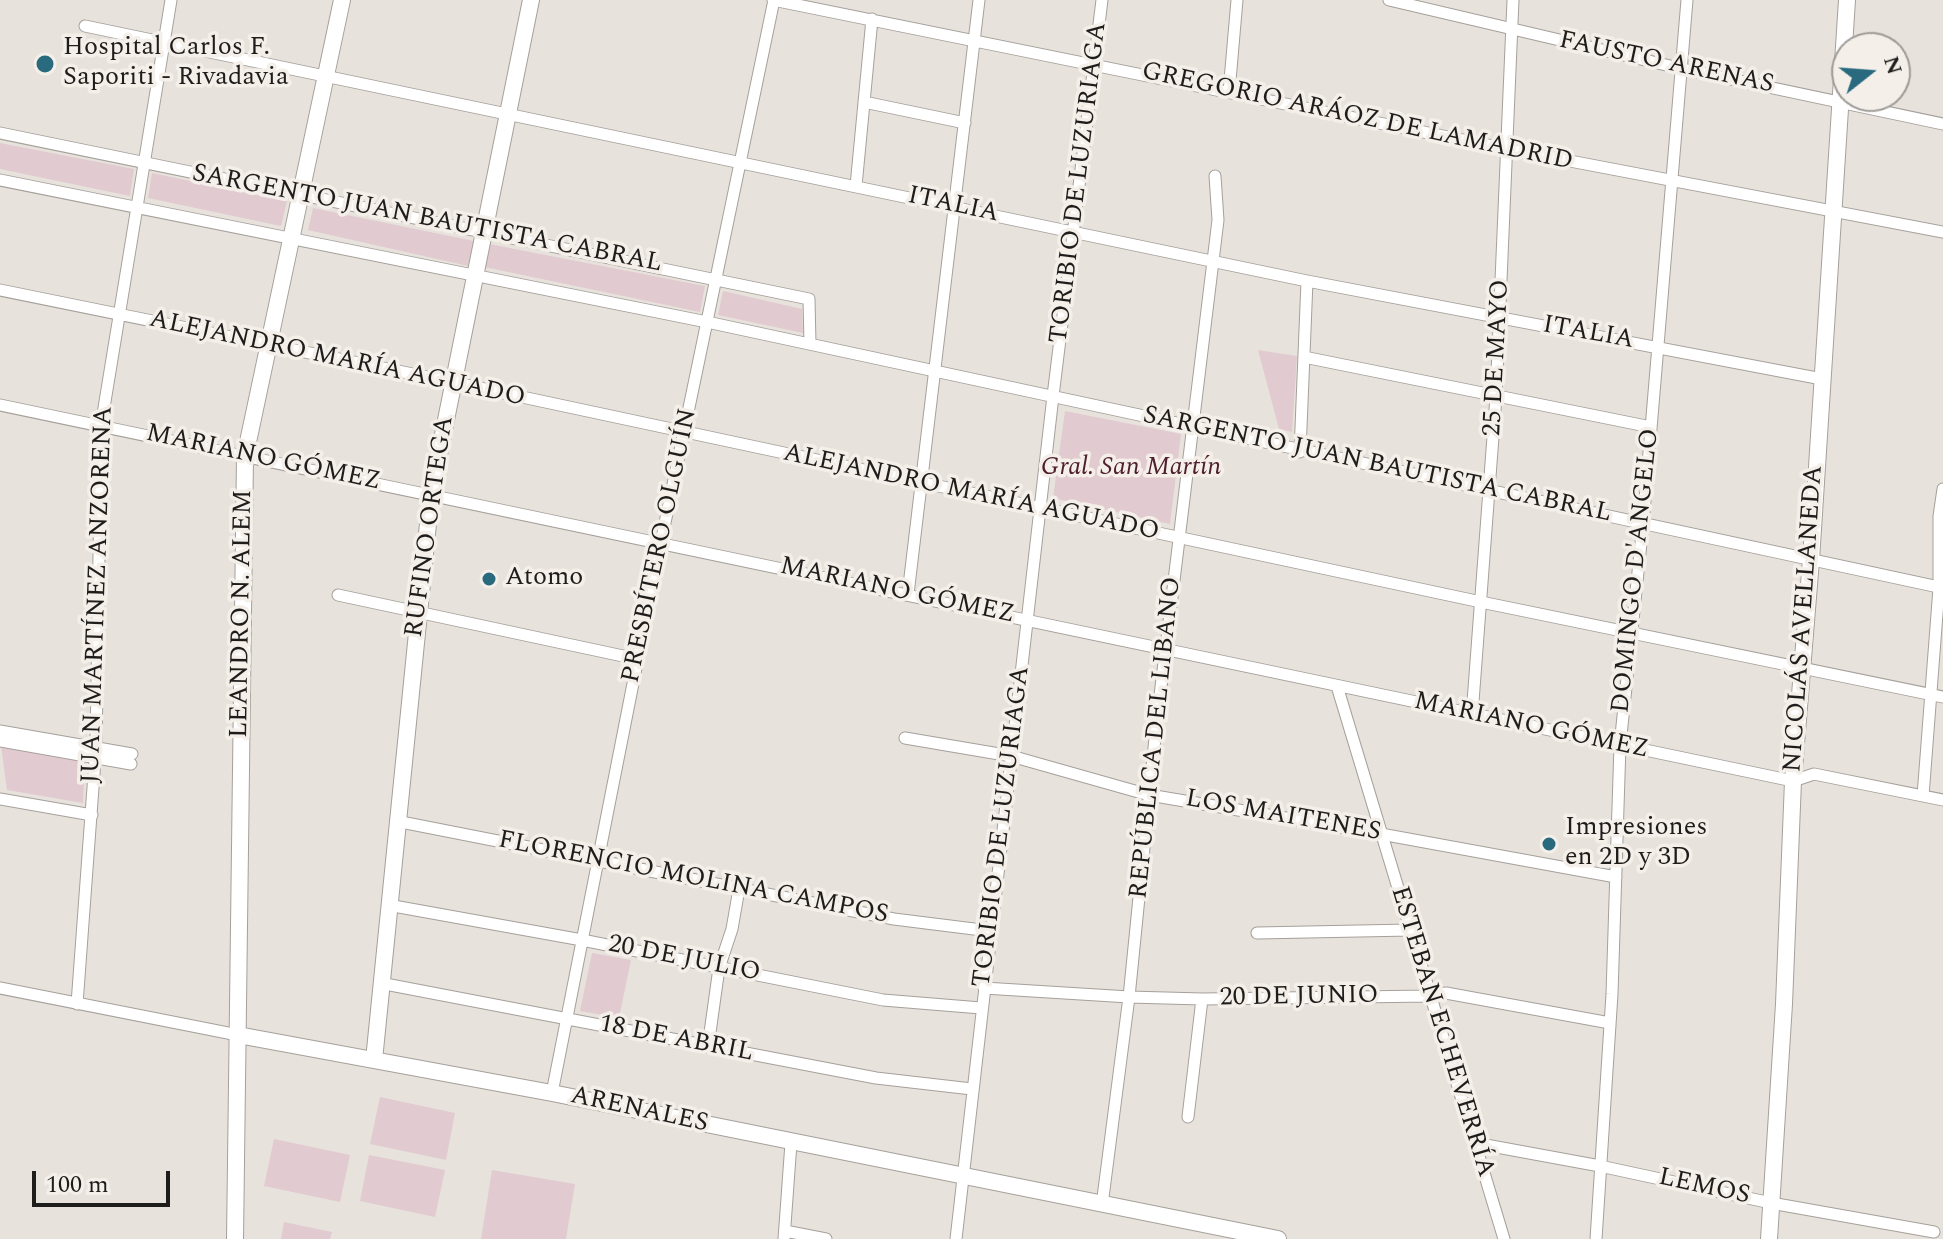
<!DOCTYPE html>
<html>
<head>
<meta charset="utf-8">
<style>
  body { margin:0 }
  #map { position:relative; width:1943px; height:1239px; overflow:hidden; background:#e8e2dd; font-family:Spectral,serif }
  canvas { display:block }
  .north { position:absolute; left:1831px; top:32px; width:80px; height:80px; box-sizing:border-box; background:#f5efea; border:2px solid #9f9b97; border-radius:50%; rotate:73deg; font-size:22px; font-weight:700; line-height:32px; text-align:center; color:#1f1d1b }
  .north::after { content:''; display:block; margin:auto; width:28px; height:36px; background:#296a7e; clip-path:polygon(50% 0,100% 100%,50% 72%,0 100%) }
  .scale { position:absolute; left:32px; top:1171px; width:138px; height:36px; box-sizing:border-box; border:4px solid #1f1d1b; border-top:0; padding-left:10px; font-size:24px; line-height:28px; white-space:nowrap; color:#1f1d1b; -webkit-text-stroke:6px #f5efea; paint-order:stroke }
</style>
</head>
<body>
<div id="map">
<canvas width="1943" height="1239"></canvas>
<div class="north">N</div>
<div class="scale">100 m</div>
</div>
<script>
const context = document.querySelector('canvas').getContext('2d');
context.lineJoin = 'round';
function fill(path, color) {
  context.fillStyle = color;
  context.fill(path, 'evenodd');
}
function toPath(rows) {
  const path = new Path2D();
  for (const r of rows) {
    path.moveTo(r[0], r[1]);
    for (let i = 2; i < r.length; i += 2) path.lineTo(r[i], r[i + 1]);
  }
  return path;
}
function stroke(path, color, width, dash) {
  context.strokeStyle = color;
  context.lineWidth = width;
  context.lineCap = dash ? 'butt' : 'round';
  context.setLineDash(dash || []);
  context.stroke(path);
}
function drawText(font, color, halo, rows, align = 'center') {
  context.font = font + ' Spectral,serif';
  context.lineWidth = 7;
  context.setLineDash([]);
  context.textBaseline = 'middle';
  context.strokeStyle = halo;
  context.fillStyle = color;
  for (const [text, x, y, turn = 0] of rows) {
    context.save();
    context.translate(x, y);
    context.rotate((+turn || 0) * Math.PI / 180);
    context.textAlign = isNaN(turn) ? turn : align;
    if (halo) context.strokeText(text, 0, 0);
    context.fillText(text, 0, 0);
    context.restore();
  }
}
fill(toPath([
  [0,143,134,169,130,196,0,169],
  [152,173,287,201,281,226,148,198],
  [313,208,474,241,468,266,308,230],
  [489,244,705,286,700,312,484,267],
  [723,291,802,309,803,333,718,315],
  [1258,350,1297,356,1292,432,1279,429],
  [1065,411,1181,434,1170,524,1053,498],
  [1,745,85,760,83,803,7,790],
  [592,953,631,960,619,1018,580,1011],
  [380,1097,455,1113,446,1160,370,1144],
  [274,1139,350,1155,340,1202,264,1186],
  [369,1155,445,1170,435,1217,360,1201],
  [492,1170,575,1184,566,1239,481,1239],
  [284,1222,332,1232,330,1239,281,1239]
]), '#e1cbd0');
const street = toPath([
  [773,0,1507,149,1943,232],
  [1389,0,1683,69,1943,124],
  [85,26,1307,281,1822,379],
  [1229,92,1237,0],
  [864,102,965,123],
  [0,133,809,299,810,344],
  [0,180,707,322,1943,588],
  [856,186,872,19],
  [0,290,452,382,1481,602,1943,697],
  [1304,357,1651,427],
  [0,405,1793,781,1814,774,1943,800],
  [1300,452,1307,281],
  [908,594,979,0],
  [338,595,637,659],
  [1337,686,1504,1239],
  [1472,715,1496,397,1513,0],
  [0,731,132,754],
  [905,738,1011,756,1149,795,1381,834,1616,877],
  [0,741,131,764],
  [1923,796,1939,588,1939,516,1943,489],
  [0,799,92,815],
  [396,821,894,919,990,931],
  [388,905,582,940,883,1000,981,1008],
  [1257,933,1410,930],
  [380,983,876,1078,972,1089],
  [0,988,238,1035],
  [984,988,1129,997,1202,999,1430,996,1446,993,1610,1023],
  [77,1004,96,747,101,426,171,0],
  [708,1047,719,968,732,929,739,889],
  [552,1093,661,542,774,0],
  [1188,1117,1202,999],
  [1475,1143,1600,1166,1771,1203,1934,1232],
  [1102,1205,1129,997,1156,728,1218,220,1215,176],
  [785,1231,826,1239],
  [784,1239,791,1143],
  [956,1239,1053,396,1102,0],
  [1596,1239,1612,994,1620,745,1643,524,1687,0]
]);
const secondary = toPath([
  [238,1035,552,1093,1278,1239],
  [374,1060,431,494,531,0],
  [235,1239,245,456,342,0],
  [1769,1239,1784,1004,1793,781,1811,560,1847,0]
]);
stroke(street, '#a6a09b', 13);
stroke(secondary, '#a6a09b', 18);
stroke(street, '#fff', 11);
stroke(secondary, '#fff', 16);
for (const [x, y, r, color] of [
  [45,64,10,"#296a7e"],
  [489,579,8,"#296a7e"],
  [1549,844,8,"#296a7e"]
]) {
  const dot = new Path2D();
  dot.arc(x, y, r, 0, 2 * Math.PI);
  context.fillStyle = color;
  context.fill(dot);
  stroke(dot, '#f5efea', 3);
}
drawText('26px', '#1f1d1b', '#f5efea', [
  ["Hospital Carlos F.",63,49],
  ["Saporiti - Rivadavia",63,79],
  ["Atomo",505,579],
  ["Impresiones",1565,829],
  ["en 2D y 3D",1565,859]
], 'left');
drawText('26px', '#1f1d1b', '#f5efea', [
  ["FAUSTO ARENAS",1666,64,12],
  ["GREGORIO ARÁOZ DE LAMADRID",1357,118,12],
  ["TORIBIO DE LUZURIAGA",1080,183,-83],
  ["ITALIA",953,206,12],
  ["SARGENTO JUAN BAUTISTA CABRAL",427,220,11],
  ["ITALIA",1588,334,10],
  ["25 DE MAYO",1498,358,-87],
  ["ALEJANDRO MARÍA AGUADO",337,360,12],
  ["MARIANO GÓMEZ",263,459,12],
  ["SARGENTO JUAN BAUTISTA CABRAL",1377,466,12],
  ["ALEJANDRO MARÍA AGUADO",971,494,12],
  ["RUFINO ORTEGA",431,527,-82],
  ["PRESBÍTERO OLGUÍN",661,546,-78],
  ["DOMINGO D'ANGELO",1637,571,-84],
  ["MARIANO GÓMEZ",897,592,12],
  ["JUAN MARTÍNEZ ANZORENA",99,595,-88],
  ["LEANDRO N. ALEM",243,614,-89],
  ["NICOLÁS AVELLANEDA",1805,619,-86],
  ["MARIANO GÓMEZ",1531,727,12],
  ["REPÚBLICA DEL LIBANO",1157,738,-84],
  ["LOS MAITENES",1283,817,10],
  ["TORIBIO DE LUZURIAGA",1003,827,-83],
  ["FLORENCIO MOLINA CAMPOS",693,879,11],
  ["20 DE JULIO",684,960,11],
  ["20 DE JUNIO",1299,998,-1],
  ["ESTEBAN ECHEVERRÍA",1441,1032,73],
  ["18 DE ABRIL",676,1040,11],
  ["ARENALES",639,1111,12],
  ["LEMOS",1704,1188,12]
]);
drawText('italic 26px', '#4f212f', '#f5efea', [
  ["Gral. San Martín",1131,469]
]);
</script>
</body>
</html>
